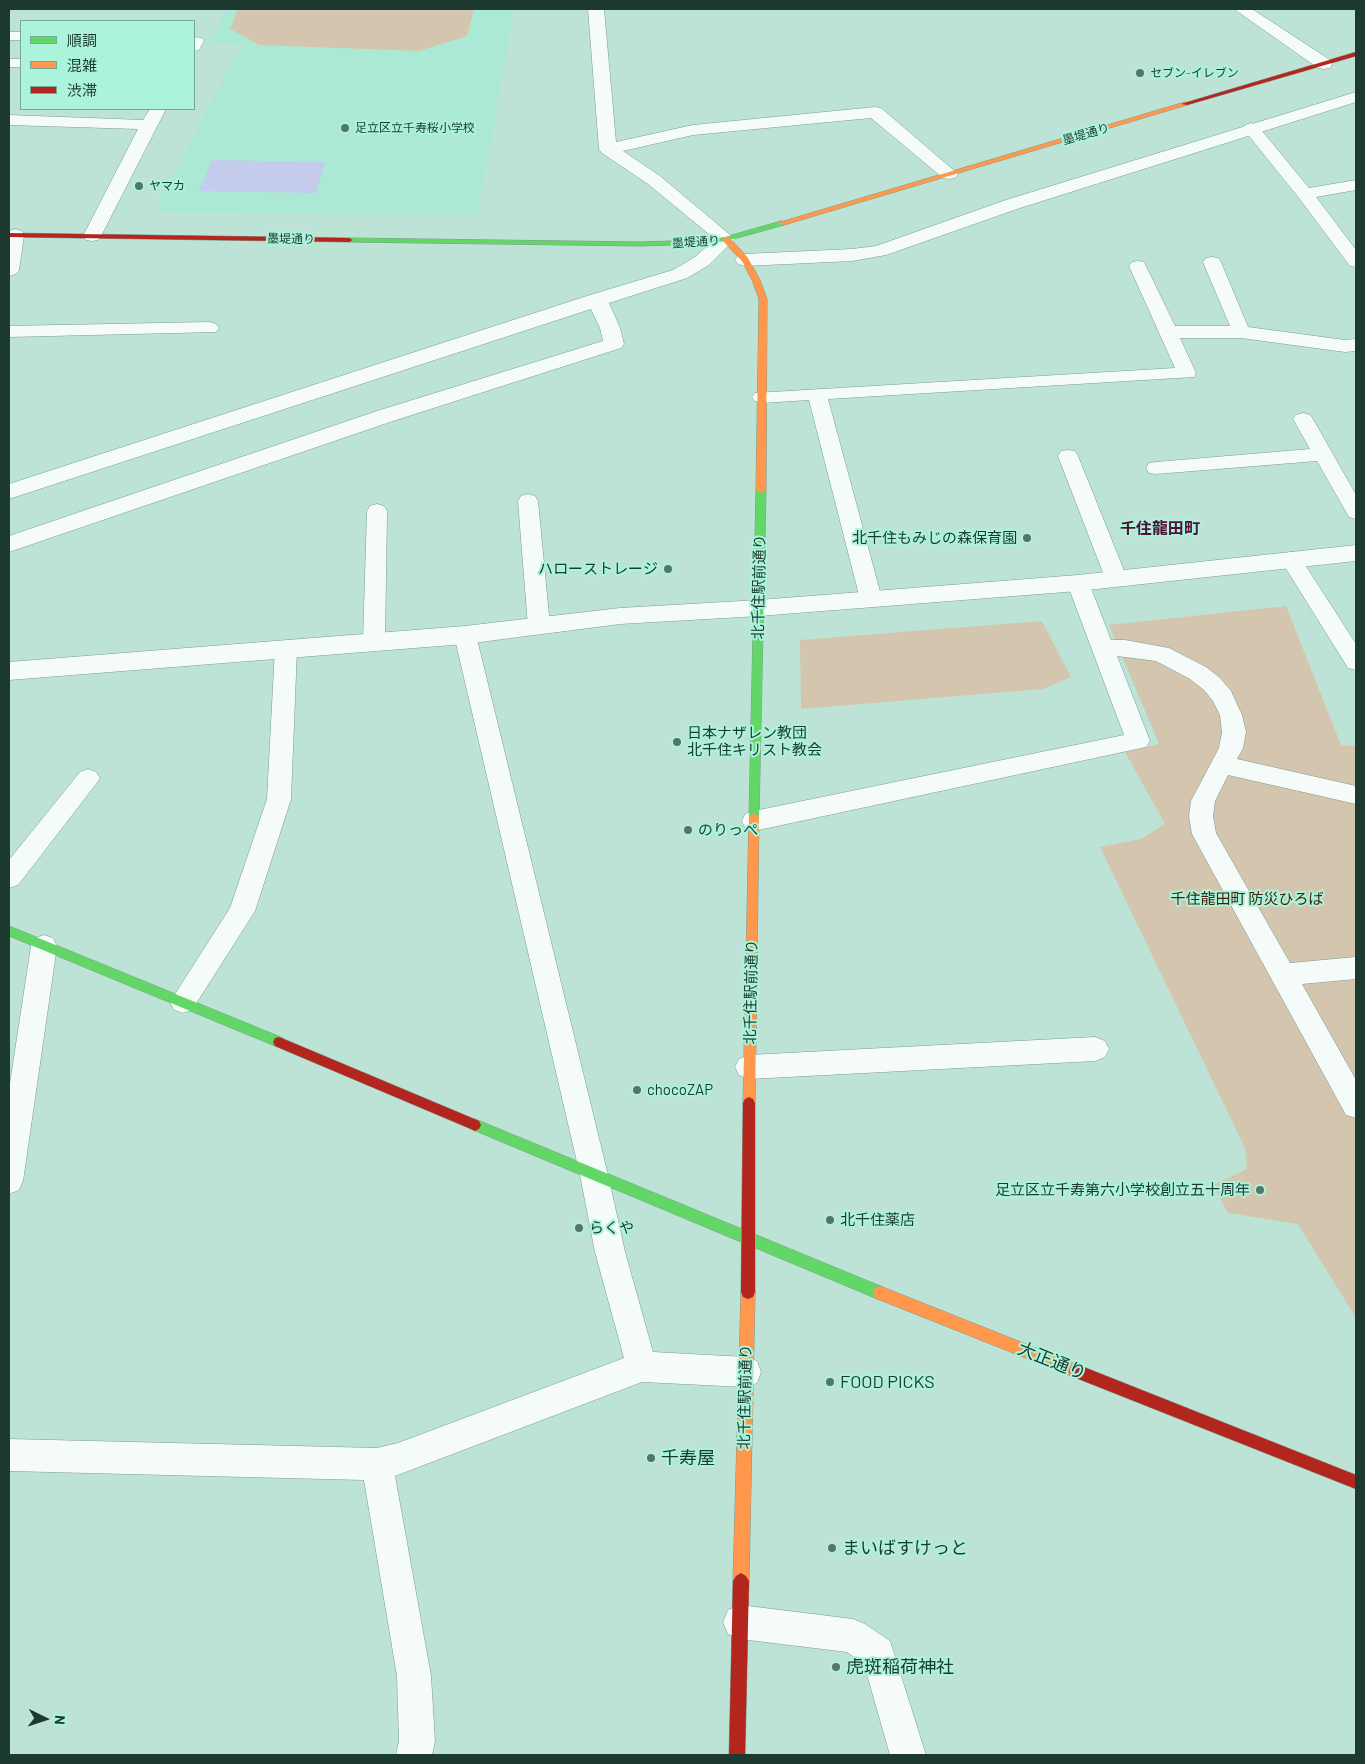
<!DOCTYPE html>
<html>
<head>
<meta charset="utf-8">
<style>
  body { margin:0 }
  #map { position:relative; width:1365px; height:1764px; overflow:hidden; background:#bce3d6; font-family:Barlow,"Noto Sans JP",sans-serif }
  canvas { display:block }
  .frame { position:absolute; inset:0; border:10px solid #1d3a31; pointer-events:none }
  .legend { position:absolute; left:20px; top:20px; width:175px; height:90px; box-sizing:border-box; background:#acf3db; border:1px solid #73a997; margin:0; padding:6px 9px; list-style:none; font-size:15px; color:#1d3a31 }
  .legend li { display:flex; align-items:center; gap:10px; height:25px }
  .legend b { width:25px; border:1px solid #73a997 }
  .north { position:absolute; left:20px; top:1694px; width:50px; height:50px; -webkit-text-stroke:4px #acf3db; paint-order:stroke; rotate:94deg; font-size:14px; font-weight:700; line-height:20px; text-align:center; color:#1d3a31 }
  .north::after { content:''; display:block; margin:auto; width:18px; height:22px; background:#1d3a31; clip-path:polygon(50% 0,100% 100%,50% 72%,0 100%) }
</style>
</head>
<body>
<div id="map">
<canvas width="1365" height="1764"></canvas>
<div class="frame"></div>
<ul class="legend">
<li><b style="height:6px;background:#63d668"></b>順調</li>
<li><b style="height:6px;background:#ff974d"></b>混雑</li>
<li><b style="height:6px;background:#b3261e"></b>渋滞</li>
</ul>
<div class="north">N</div>
</div>
<script>
const context = document.querySelector('canvas').getContext('2d');
context.lineJoin = 'round';
function fill(path, color) {
  context.fillStyle = color;
  context.fill(path, 'evenodd');
}
function toPath(rows) {
  const path = new Path2D();
  for (const r of rows) {
    path.moveTo(r[0], r[1]);
    for (let i = 2; i < r.length; i += 2) path.lineTo(r[i], r[i + 1]);
  }
  return path;
}
function stroke(path, color, width, dash) {
  context.strokeStyle = color;
  context.lineWidth = width;
  context.lineCap = dash ? 'butt' : 'round';
  context.setLineDash(dash || []);
  context.stroke(path);
}
function drawText(font, color, halo, rows, align = 'center') {
  context.font = font + ' Barlow,"Noto Sans JP",sans-serif';
  context.lineWidth = 4;
  context.setLineDash([]);
  context.textBaseline = 'middle';
  context.strokeStyle = halo;
  context.fillStyle = color;
  for (const [text, x, y, turn = 0] of rows) {
    context.save();
    context.translate(x, y);
    context.rotate((+turn || 0) * Math.PI / 180);
    context.textAlign = isNaN(turn) ? turn : align;
    if (halo) context.strokeText(text, 0, 0);
    context.fillText(text, 0, 0);
    context.restore();
  }
}
fill(toPath([
  [226,9,514,9,477,216,153,212,242,45,210,43]
]), '#abe9d4');
fill(toPath([
  [238,9,474,9,467,36,419,51,259,45,230,29],
  [1286,606,1341,745,1356,746,1356,1318,1298,1224,1228,1213,1213,1185,1247,1169,1245,1148,1100,847,1141,839,1165,824,1125,752,1159,744,1109,625],
  [1042,621,1071,677,1043,689,801,709,800,640]
]), '#d4c6ae');
fill(toPath([
  [212,160,325,162,316,193,199,191]
]), '#c4cbeb');
const lane = toPath([
  [9,32,21,32,21,40,9,40,9,32],
  [194,37,202,38,204,41,199,50,194,51,194,37],
  [9,59,21,59,21,67,9,67,9,59],
  [150,109,166,109,101,236,98,240,92,241,86,240,83,236,138,129,9,125,9,115,143,120,150,109],
  [1251,123,1257,125,1309,188,1356,180,1356,190,1316,197,1356,250,1356,267,1350,266,1299,198,1245,131,1243,128,1245,125,1251,123],
  [1212,257,1218,258,1221,262,1248,327,1345,340,1356,339,1356,351,1345,352,1241,338,1180,338,1196,373,1194,377,828,399,882,599,879,604,871,607,863,604,860,599,809,400,762,403,755,401,752,397,755,393,1175,368,1129,266,1132,262,1138,261,1144,262,1175,326,1230,326,1203,262,1206,258,1212,257],
  [210,322,216,324,219,328,216,332,9,337,9,326,210,322],
  [1303,413,1310,415,1313,419,1356,495,1356,519,1349,517,1317,461,1156,474,1149,473,1146,468,1149,463,1156,462,1310,449,1293,419,1296,415,1303,413],
  [1068,450,1075,451,1078,456,1127,578,1124,583,1116,585,1108,583,1105,578,1058,456,1061,451,1068,450],
  [528,494,535,496,538,501,550,626,547,631,539,634,531,631,528,626,518,501,521,496,528,494],
  [377,504,384,506,387,511,385,642,382,648,374,650,366,648,363,642,367,511,370,506,377,504],
  [1291,552,1298,554,1356,644,1356,670,1348,668,1280,559,1284,554,1291,552],
  [1078,576,1086,578,1089,583,1111,640,1125,640,1169,648,1206,667,1220,678,1231,691,1242,715,1246,732,1243,748,1237,759,1356,786,1356,804,1228,775,1215,801,1213,816,1216,833,1290,963,1356,957,1356,979,1302,984,1356,1080,1356,1118,1346,1115,1192,834,1189,816,1191,801,1219,748,1222,732,1220,715,1213,701,1204,690,1190,679,1156,661,1117,656,1150,741,1146,747,754,831,745,828,742,821,745,814,754,811,1124,735,1067,583,1070,578,1078,576],
  [465,627,473,629,476,635,608,1175,625,1252,653,1352,746,1357,757,1361,761,1372,757,1383,746,1387,642,1382,395,1476,431,1676,435,1741,432,1755,396,1755,399,1741,397,1676,364,1480,9,1471,9,1439,377,1448,398,1443,624,1358,595,1252,580,1175,454,635,457,629,465,627],
  [286,641,294,643,297,649,291,799,255,911,192,1010,183,1013,174,1010,170,1002,230,908,267,799,275,649,278,643,286,641],
  [88,769,96,772,100,778,96,784,18,885,9,888,9,860,80,772,88,769],
  [44,935,53,938,57,946,23,1181,19,1190,9,1194,9,1090,31,946,35,938,44,935],
  [1095,1037,1105,1041,1109,1049,1105,1057,1095,1061,749,1079,739,1075,735,1067,739,1059,749,1055,1095,1037],
  [740,1605,853,1619,865,1624,890,1641,926,1755,890,1755,864,1664,847,1652,740,1639,728,1634,723,1622,728,1610,740,1605]
]);
const street = toPath([
  [588,9,604,9,616,142,693,125,875,107,881,108,958,174,955,178,949,179,943,178,871,118,693,135,623,151,660,176,735,239,709,265,687,278,609,303,620,328,624,344,621,348,393,421,9,552,9,536,377,411,603,341,600,328,591,309,9,499,9,484,590,295,673,270,695,257,715,239,648,184,602,153,599,149,588,9],
  [1234,9,1252,9,1330,60,1332,64,1330,68,1324,69,1318,68,1234,9],
  [1356,92,1356,102,1020,208,886,255,852,261,745,266,738,264,735,260,738,256,745,254,852,249,876,246,1006,200,1356,92],
  [15,229,22,231,24,235,19,270,16,274,9,276,9,231,15,229],
  [1356,545,1356,561,1078,591,759,616,620,624,465,644,9,680,9,662,465,626,620,608,759,600,1078,575,1356,545]
]);
const fast = toPath([
  [781,221,785,223,784,225,726,241,702,244,641,246,349,242,345,240,349,238,641,242,702,240,725,237,781,221],
  [761,487,766,490,759,817,754,821,749,817,756,490,761,487],
  [9,926,283,1038,285,1042,283,1046,279,1047,275,1046,9,936,9,926],
  [475,1119,885,1288,887,1293,885,1298,880,1300,875,1298,471,1129,469,1125,471,1121,475,1119]
]);
const slow = toPath([
  [1185,102,1189,104,1187,105,784,225,777,223,1185,102],
  [723,237,729,237,748,258,760,280,767,299,766,490,761,493,756,490,759,299,752,280,742,261,723,241,723,237],
  [754,813,759,817,755,1103,753,1107,749,1109,745,1107,743,1103,749,817,754,813],
  [748,1285,753,1287,755,1292,749,1581,746,1586,741,1589,736,1586,733,1581,741,1292,743,1287,748,1285],
  [880,1286,1081,1366,1083,1371,1081,1376,1076,1378,875,1298,873,1293,875,1288,880,1286]
]);
const jam = toPath([
  [1356,52,1356,56,1187,105,1181,104,1356,52],
  [9,233,349,238,353,240,349,242,9,237,9,233],
  [279,1037,479,1121,481,1125,479,1129,475,1131,471,1129,275,1046,273,1042,275,1038,279,1037],
  [749,1097,753,1099,755,1103,755,1292,753,1297,748,1299,743,1297,741,1292,743,1103,745,1099,749,1097],
  [1076,1364,1356,1475,1356,1489,1071,1376,1069,1371,1071,1366,1076,1364],
  [741,1573,746,1576,749,1581,745,1755,729,1755,733,1581,736,1576,741,1573]
]);
stroke(lane, '#7c9b91', 1);
stroke(street, '#7c9b91', 1);
stroke(fast, '#7c9b91', 1);
stroke(slow, '#7c9b91', 1);
stroke(jam, '#7c9b91', 1);
fill(lane, '#f5fbf9');
fill(street, '#f5fbf9');
fill(fast, '#63d668');
fill(slow, '#ff974d');
fill(jam, '#b3261e');
for (const [x, y, r, color] of [
  [1140,73,5,"#55756b"],
  [345,128,5,"#55756b"],
  [139,186,5,"#55756b"],
  [1027,538,5,"#55756b"],
  [668,569,5,"#55756b"],
  [677,742,5,"#55756b"],
  [688,830,5,"#55756b"],
  [637,1090,5,"#55756b"],
  [1260,1190,5,"#55756b"],
  [830,1220,5,"#55756b"],
  [579,1228,5,"#55756b"],
  [830,1382,5,"#55756b"],
  [651,1458,5,"#55756b"],
  [832,1548,5,"#55756b"],
  [836,1667,5,"#55756b"]
]) {
  const dot = new Path2D();
  dot.arc(x, y, r, 0, 2 * Math.PI);
  context.fillStyle = color;
  context.fill(dot);
  stroke(dot, '#acf3db', 2);
}
drawText('12px', '#1d3a31', '#acf3db', [
  ["セブン-イレブン",1150,73],
  ["足立区立千寿桜小学校",355,128],
  ["ヤマカ",149,186]
], 'left');
drawText('12px', '#1d3a31', '#acf3db', [
  ["墨堤通り",1086,134,-16],
  ["墨堤通り",291,239,1],
  ["墨堤通り",696,242,-4]
]);
drawText('15px', '#1d3a31', '#acf3db', [
  ["北千住もみじの森保育園",1017,538,"right"],
  ["ハローストレージ",658,569,"right"],
  ["日本ナザレン教団",687,733],
  ["北千住キリスト教会",687,750],
  ["のりっぺ",698,830],
  ["chocoZAP",647,1090],
  ["足立区立千寿第六小学校創立五十周年",1250,1190,"right"],
  ["北千住薬店",840,1220],
  ["らくや",589,1228]
], 'left');
drawText('15px', '#1d3a31', '#acf3db', [
  ["北千住駅前通り",759,587,-89],
  ["北千住駅前通り",751,992,-89],
  ["北千住駅前通り",745,1397,-89]
]);
drawText('15px', '#44230d', '#acf3db', [
  ["千住龍田町 防災ひろば",1247,899]
]);
drawText('bold 16px', '#4f1033', '#acf3db', [
  ["千住龍田町",1160,529]
]);
drawText('18px', '#1d3a31', '#acf3db', [
  ["大正通り",1052,1361,22]
]);
drawText('18px', '#1d3a31', '#acf3db', [
  ["FOOD PICKS",840,1382],
  ["千寿屋",661,1458],
  ["まいばすけっと",842,1548],
  ["虎斑稲荷神社",846,1667]
], 'left');
</script>
</body>
</html>
